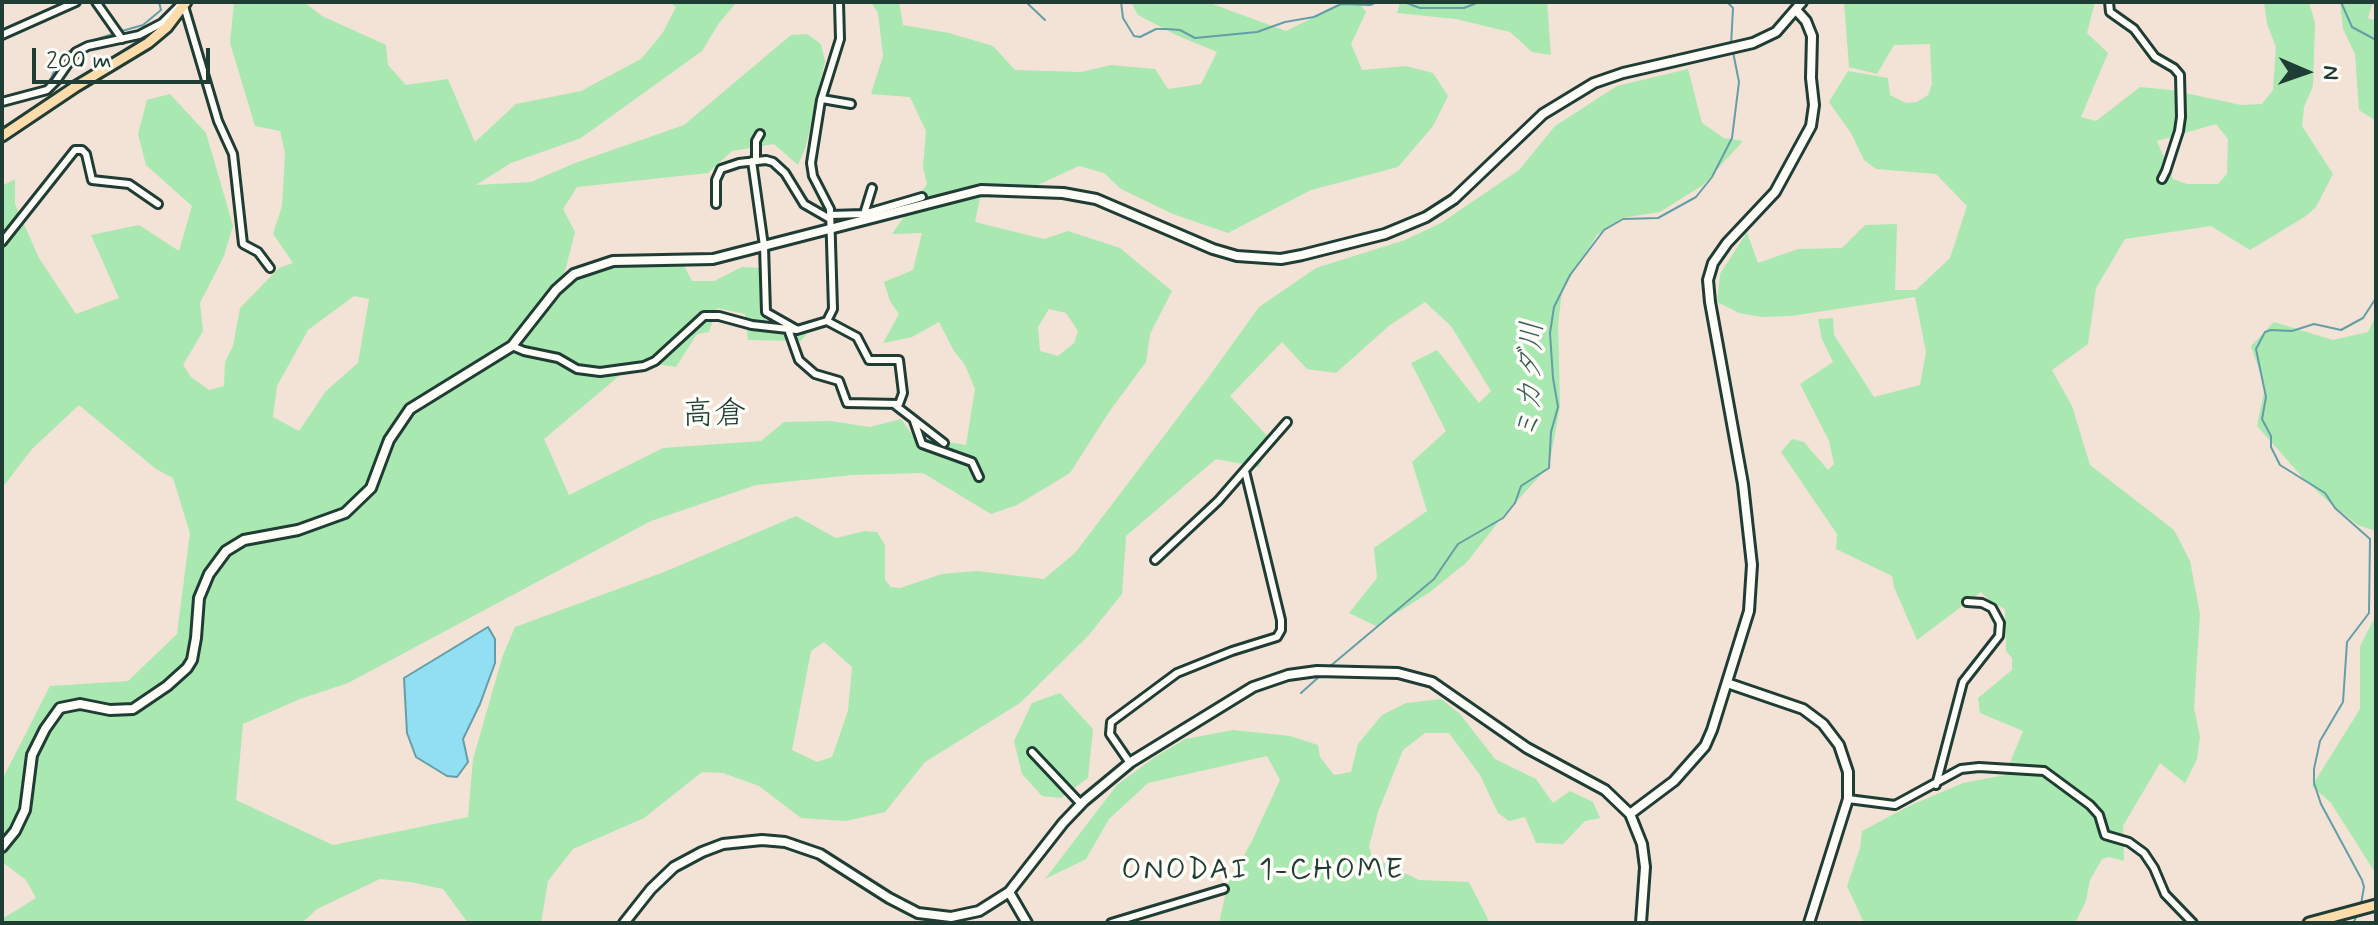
<!DOCTYPE html>
<html>
<head>
<meta charset="utf-8">
<style>
  body { margin:0 }
  #map { position:relative; width:2378px; height:925px; overflow:hidden; background:#f2e3d6; font-family:Mynerve,sans-serif }
  canvas { display:block }
  .frame { position:absolute; inset:0; border:4px solid #1f3d34; pointer-events:none }
  .north { position:absolute; left:2266px; top:32px; width:80px; height:80px; -webkit-text-stroke:6px #fdfcf7; paint-order:stroke; rotate:92deg; font-size:22px; font-weight:700; line-height:32px; text-align:center; color:#1f3d34 }
  .north::after { content:''; display:block; margin:auto; width:28px; height:36px; background:#1f3d34; clip-path:polygon(50% 0,100% 100%,50% 72%,0 100%) }
  .scale { position:absolute; left:32px; top:48px; width:178px; height:36px; box-sizing:border-box; border:4px solid #1f3d34; border-top:0; padding-left:10px; font-size:24px; line-height:28px; white-space:nowrap; color:#1f3d34; -webkit-text-stroke:6px #fdfcf7; paint-order:stroke }
</style>
</head>
<body>
<div id="map">
<canvas width="2378" height="925"></canvas>
<div class="frame"></div>
<div class="north">N</div>
<div class="scale">200 m</div>
</div>
<script>
const context = document.querySelector('canvas').getContext('2d');
context.lineJoin = 'round';
function fill(path, color) {
  context.fillStyle = color;
  context.fill(path, 'evenodd');
}
function toPath(rows) {
  const path = new Path2D();
  for (const r of rows) {
    path.moveTo(r[0], r[1]);
    for (let i = 2; i < r.length; i += 2) path.lineTo(r[i], r[i + 1]);
  }
  return path;
}
function stroke(path, color, width, dash) {
  context.strokeStyle = color;
  context.lineWidth = width;
  context.lineCap = dash ? 'butt' : 'round';
  context.setLineDash(dash || []);
  context.stroke(path);
}
function drawText(font, color, halo, rows, align = 'center') {
  context.font = font + ' Mynerve,"Klee One",sans-serif';
  context.lineWidth = 7;
  context.setLineDash([]);
  context.textBaseline = 'middle';
  context.strokeStyle = halo;
  context.fillStyle = color;
  for (const [text, x, y, turn = 0] of rows) {
    context.save();
    context.translate(x, y);
    context.rotate((+turn || 0) * Math.PI / 180);
    context.textAlign = isNaN(turn) ? turn : align;
    if (halo) context.strokeText(text, 0, 0);
    context.fillText(text, 0, 0);
    context.restore();
  }
}
fill(toPath([
  [234,2,304,2,322,16,386,45,388,65,406,85,448,79,475,142,516,104,581,91,641,59,662,34,676,7,669,2,745,2,736,3,719,23,702,51,581,138,511,163,476,185,531,182,575,163,684,125,791,35,807,34,821,44,825,61,806,146,798,165,774,144,732,151,708,173,577,187,563,209,575,232,564,275,622,254,684,266,692,281,714,281,742,267,761,268,765,320,809,331,801,341,748,340,745,314,717,308,709,332,697,334,676,367,637,361,544,439,569,495,663,448,761,441,784,422,830,421,870,427,901,419,913,436,966,445,975,389,965,365,954,351,939,322,912,337,883,343,899,314,890,301,884,282,913,270,922,233,892,234,927,184,923,167,926,131,910,97,871,94,883,56,878,13,871,2,899,2,903,25,949,33,993,46,1015,70,1081,72,1111,65,1155,69,1168,89,1201,84,1217,52,1176,35,1138,15,1131,2,1207,2,1286,31,1345,2,1358,2,1366,12,1351,44,1362,70,1406,66,1433,73,1448,96,1433,126,1398,167,1311,190,1228,233,1173,214,1121,189,1104,173,1079,166,1014,196,980,198,975,222,1044,239,1068,231,1120,248,1172,291,1150,334,1146,362,1109,412,1070,473,1017,505,991,514,923,473,852,475,756,485,651,521,348,683,300,699,243,724,236,800,333,845,468,817,473,759,503,655,515,627,664,572,796,516,836,538,865,531,877,532,885,545,885,580,891,587,900,588,942,574,977,571,1044,579,1075,553,1208,378,1259,307,1316,268,1405,240,1441,223,1519,170,1555,126,1617,86,1688,69,1702,123,1724,138,1743,141,1703,185,1660,212,1622,218,1597,235,1562,290,1558,326,1560,406,1549,466,1503,516,1467,562,1430,592,1376,626,1349,613,1377,578,1374,548,1427,511,1412,462,1446,431,1411,363,1437,350,1479,403,1491,391,1451,326,1425,302,1390,325,1336,373,1307,369,1282,342,1230,396,1271,440,1259,467,1216,459,1126,536,1122,594,1088,636,1020,703,925,762,885,812,846,821,801,818,759,786,723,773,702,772,644,818,573,849,548,881,541,923,468,923,443,889,410,882,380,879,317,909,302,923,2,923,2,919,36,898,26,880,2,862,2,780,50,686,128,681,177,634,190,533,173,478,156,469,79,405,32,449,2,488,2,186,15,179,15,204,39,258,76,314,119,298,91,235,139,225,179,251,192,206,146,165,138,134,147,100,170,94,206,133,233,226,224,256,200,303,203,331,183,365,191,377,209,390,224,386,225,362,233,346,240,308,279,268,293,263,273,234,282,206,285,153,280,131,255,126,230,43],
  [354,296,369,299,358,363,326,391,299,431,273,417,277,386,308,330],
  [1049,309,1066,313,1078,331,1074,343,1058,356,1040,351,1038,327],
  [824,642,852,667,848,711,832,757,817,762,792,750,811,651],
  [1400,2,1547,2,1551,55,1532,52,1510,32,1456,19,1397,13],
  [1844,2,2095,2,2087,33,2108,53,2081,117,2096,121,2140,87,2171,90,2241,105,2262,104,2273,90,2276,47,2267,24,2264,2,2309,2,2315,23,2313,86,2304,107,2302,126,2333,174,2316,207,2306,216,2250,250,2211,226,2125,239,2096,288,2088,344,2052,370,2072,406,2090,465,2174,530,2190,561,2200,614,2194,708,2200,737,2197,759,2185,783,2160,763,2123,826,2124,861,2109,857,2102,859,2090,880,2086,901,2075,923,1864,923,1847,886,1860,848,1862,831,1909,806,1963,783,2005,775,2023,731,1980,713,1978,698,2012,670,2012,658,2006,651,2005,609,1991,602,1981,592,1917,640,1894,587,1892,576,1836,549,1837,534,1781,452,1792,439,1804,442,1828,470,1834,464,1829,441,1800,384,1833,362,1822,339,1818,319,1833,318,1834,335,1874,397,1920,385,1926,352,1915,297,1791,316,1762,317,1739,313,1717,302,1720,274,1747,232,1758,263,1798,249,1842,248,1865,225,1897,224,1895,290,1916,290,1950,258,1967,206,1936,174,1876,169,1864,160,1851,133,1829,102,1848,71,1888,78,1890,95,1906,103,1917,102,1928,95,1932,84,1930,44,1894,45,1877,74,1849,67],
  [2216,124,2228,139,2227,174,2218,184,2187,184,2173,179,2157,141],
  [2340,2,2373,2,2368,18,2376,21,2376,121,2359,110,2355,54,2343,29],
  [2376,315,2376,531,2358,525,2330,503,2304,479,2257,426,2265,387,2251,346,2274,322,2333,340,2368,332],
  [2376,615,2376,874,2331,803,2312,786,2360,709,2360,646],
  [1060,693,1093,729,1088,778,1061,798,1042,796,1022,774,1014,741,1032,703],
  [1441,699,1460,714,1495,759,1536,779,1553,803,1570,791,1593,802,1600,818,1585,821,1563,844,1536,843,1525,817,1509,821,1498,813,1480,775,1449,733,1425,733,1403,750,1378,812,1369,846,1372,857,1419,880,1469,882,1490,923,1219,923,1228,883,1252,841,1280,780,1267,756,1148,783,1109,819,1086,859,1045,879,1117,785,1152,759,1185,739,1233,730,1290,736,1318,745,1320,757,1334,775,1351,772,1358,744,1382,715,1406,703]
]), '#a9e8b1');
const water = toPath([
  [488,627,495,639,495,663,480,704,463,739,468,762,457,777,447,776,416,757,407,733,404,678,488,627]
]);
fill(water, '#92def2');
stroke(water, '#649ea6', 2);
stroke(toPath([
  [1026,2,1045,20],
  [1121,2,1123,18,1134,36,1140,37,1156,29,1167,29,1180,30,1195,38,1257,32,1285,22,1314,17,1341,4,1370,5,1378,2],
  [1404,2,1420,8,1464,8,1479,2],
  [1727,2,1733,8,1731,46],
  [2341,2,2352,27,2376,40],
  [122,31,143,25,161,10,159,2],
  [2,97,48,85,61,56,81,44,116,33],
  [1328,668,1434,579,1458,544,1503,518,1515,503,1521,486,1549,468,1551,432,1558,407,1553,378,1550,333,1554,307,1570,275,1604,230,1623,219,1658,218,1696,197,1712,177,1732,138,1739,82,1733,52],
  [1301,693,1321,675],
  [2361,904,2364,887,2362,880,2321,804,2314,783,2314,769,2320,741,2343,702,2347,642,2369,613,2370,539,2335,508,2325,493,2280,465,2271,447,2271,436,2262,419,2266,397,2256,349,2265,332,2271,330,2292,331,2314,324,2341,330,2363,318,2376,298],
  [2353,923,2358,914]
]), '#649ea6', 2);
const street = toPath([
  [96,2,122,39],
  [2109,2,2110,12,2134,29,2155,57,2174,68,2180,75,2181,117,2179,131,2166,171,2162,179],
  [2,35,76,2],
  [822,99,851,104],
  [2,102,47,90,56,81,76,52,88,46,139,35,162,23,178,7,184,6,218,121,233,154,243,244,258,252,270,268],
  [756,160,756,141,760,134],
  [752,161,764,246,766,312,796,329],
  [716,204,716,180,721,169,739,163,766,160,773,162,785,173,804,204,830,219],
  [864,214,872,188],
  [830,215,864,214,922,197],
  [2,242,75,150,82,150,86,154,92,180,129,184,158,204],
  [788,329,799,360,815,374,839,381,847,403,899,404,903,393,899,360,869,360,857,337,827,321],
  [512,346,524,351,558,358,577,369,600,372,644,366,655,361,704,316,719,316,752,325,797,330,827,321,833,309,830,209,813,176,811,163,821,100,840,39,839,2],
  [895,405,944,443],
  [914,421,922,444,972,462,979,477],
  [1155,560,1218,501,1287,422],
  [1032,752,1081,804],
  [1130,763,1110,734,1111,722,1177,673,1232,651,1277,637,1281,630,1281,620,1245,471],
  [1936,785,1963,682,1999,636,2000,623,1992,608,1982,603,1967,602],
  [1848,799,1895,805,1961,769,1979,767,2044,771,2090,805,2099,815,2105,835,2129,842,2144,853,2154,868,2165,894,2193,923],
  [1111,923,1224,889]
]);
const secondary = toPath([
  [1727,683,1803,709,1823,724,1839,745,1848,772,1848,799,1809,923],
  [1630,814,1674,781,1705,746,1712,730,1749,611,1752,565,1743,484,1710,302,1708,280,1713,263,1727,243,1775,192,1811,126,1814,105,1811,78,1812,36,1806,21,1797,11],
  [2,847,15,831,25,810,32,755,45,729,60,708,80,704,110,710,133,709,167,686,187,668,192,660,196,638,199,598,209,574,226,551,244,540,298,530,345,513,371,488,389,440,410,409,512,346,556,290,574,274,613,261,713,259,981,190,1063,193,1096,199,1213,249,1237,256,1281,259,1302,255,1385,234,1426,217,1454,199,1543,114,1594,83,1623,73,1753,43,1776,32,1802,2],
  [1009,892,1027,923],
  [624,923,651,889,674,867,702,852,723,844,762,840,785,842,820,854,889,898,918,913,951,917,979,911,1009,892,1063,823,1084,801,1131,762,1253,687,1288,675,1317,671,1398,673,1432,682,1527,748,1605,790,1630,814,1642,844,1645,867,1641,923]
]);
const primary = toPath([
  [2,136,75,87,148,43,167,27,186,2],
  [2309,923,2376,905]
]);
stroke(street, '#1f3d34', 12);
stroke(secondary, '#1f3d34', 14);
stroke(primary, '#1f3d34', 15);
stroke(street, '#fdfcf7', 6);
stroke(secondary, '#fdfcf7', 8);
stroke(primary, '#fddcac', 9);
drawText('italic 30px', '#365d5a', '#fdfcf7', [
  ["ミカダ川",1533,381,-88]
]);
context.letterSpacing = '2px';
drawText('30px', '#1f3d34', '#fdfcf7', [
  ["ONODAI 1-CHOME",1263,872]
]);
context.letterSpacing = '0px';
drawText('32px', '#1f3d34', '#fdfcf7', [
  ["高倉",714,416]
]);
</script>
</body>
</html>
